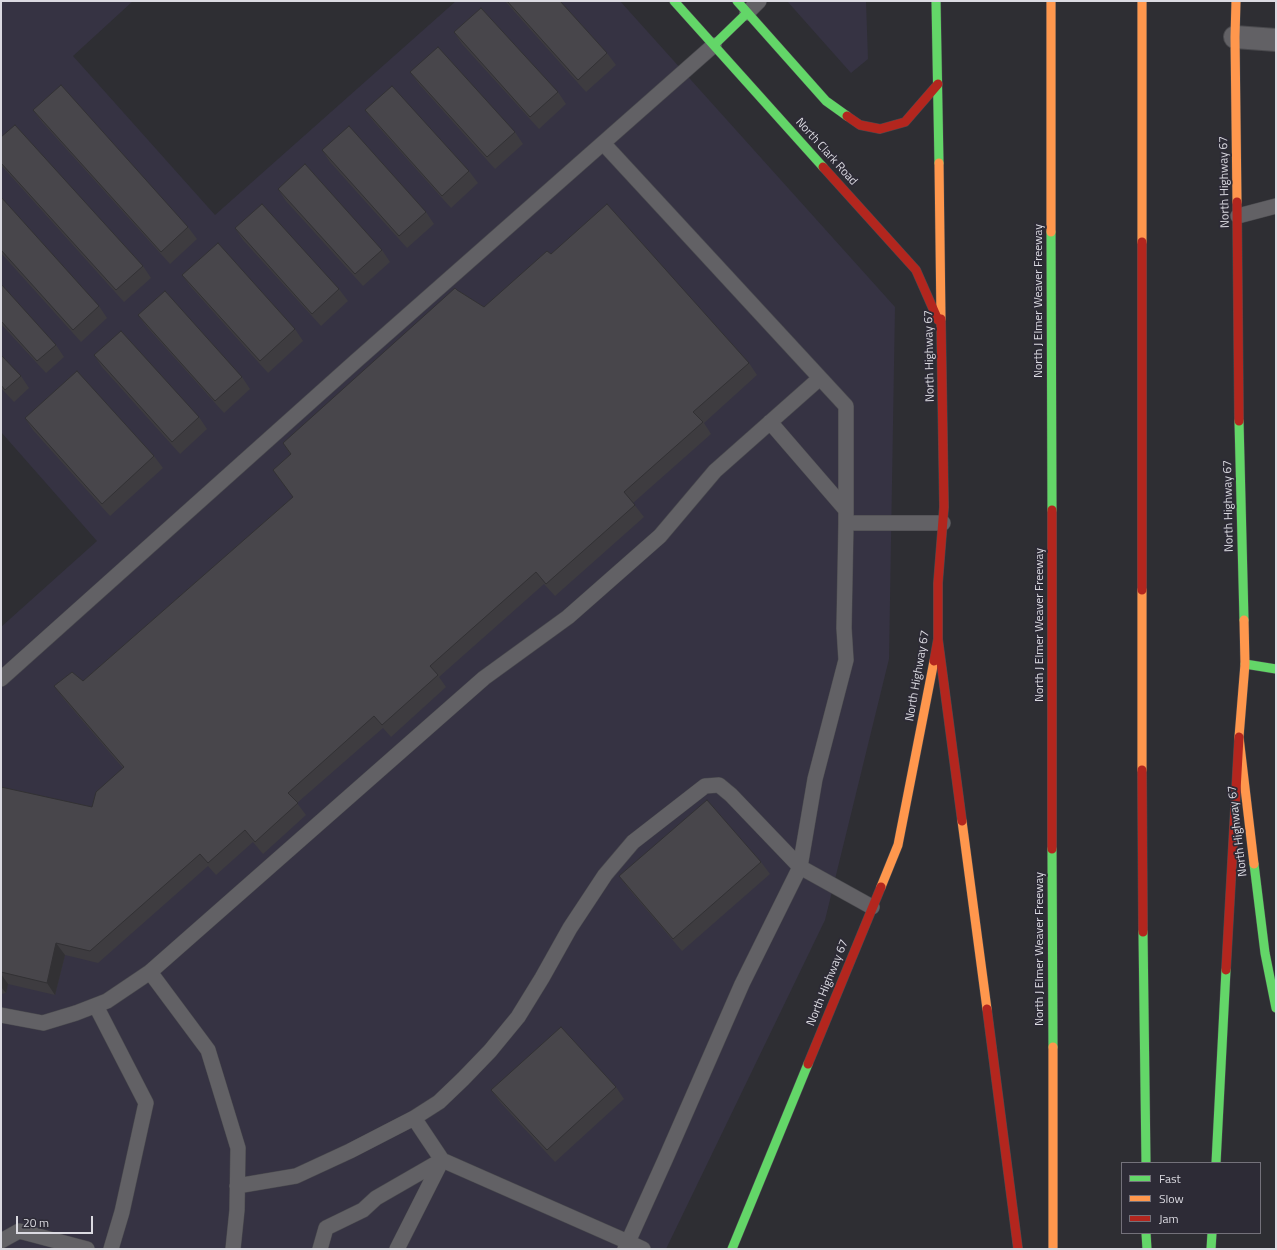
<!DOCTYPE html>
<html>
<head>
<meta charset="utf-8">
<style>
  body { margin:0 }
  #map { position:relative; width:1277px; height:1250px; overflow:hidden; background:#2e2e33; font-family:"Titillium Web",sans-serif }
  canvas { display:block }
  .frame { position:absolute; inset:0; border:2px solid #dbdae1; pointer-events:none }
  .legend { position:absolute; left:1121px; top:1162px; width:140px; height:72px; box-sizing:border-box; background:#2d2b36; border:1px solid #73717a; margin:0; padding:5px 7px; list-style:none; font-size:12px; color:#dbdae1 }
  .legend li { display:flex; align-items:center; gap:8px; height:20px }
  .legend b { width:20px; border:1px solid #73717a }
  .scale { position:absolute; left:16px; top:1216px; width:77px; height:18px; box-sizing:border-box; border:2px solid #dbdae1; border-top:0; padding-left:5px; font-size:12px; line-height:14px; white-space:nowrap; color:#dbdae1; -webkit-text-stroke:3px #2d2b36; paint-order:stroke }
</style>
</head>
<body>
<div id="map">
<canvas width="1277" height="1250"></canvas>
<div class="frame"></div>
<ul class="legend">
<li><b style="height:5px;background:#63d668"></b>Fast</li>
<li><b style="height:5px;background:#ff974d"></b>Slow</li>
<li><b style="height:5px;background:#b3261e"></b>Jam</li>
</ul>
<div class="scale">20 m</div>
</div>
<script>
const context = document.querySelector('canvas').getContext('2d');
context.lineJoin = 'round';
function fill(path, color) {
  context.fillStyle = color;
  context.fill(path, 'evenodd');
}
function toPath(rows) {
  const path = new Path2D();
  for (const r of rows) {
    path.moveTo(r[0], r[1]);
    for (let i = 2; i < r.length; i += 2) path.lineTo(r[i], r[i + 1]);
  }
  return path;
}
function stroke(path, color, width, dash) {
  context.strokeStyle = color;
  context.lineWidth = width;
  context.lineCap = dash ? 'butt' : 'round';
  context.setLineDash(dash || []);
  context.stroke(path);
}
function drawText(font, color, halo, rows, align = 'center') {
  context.font = font + ' "Titillium Web",sans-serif';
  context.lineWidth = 3.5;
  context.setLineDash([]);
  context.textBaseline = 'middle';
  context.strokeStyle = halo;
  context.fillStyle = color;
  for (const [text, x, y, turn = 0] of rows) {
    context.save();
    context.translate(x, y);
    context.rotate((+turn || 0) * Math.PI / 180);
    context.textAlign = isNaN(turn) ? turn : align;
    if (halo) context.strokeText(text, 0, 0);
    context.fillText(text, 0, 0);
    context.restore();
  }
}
fill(toPath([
  [1,1,133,1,73,56,215,215,456,1,620,1,895,307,889,659,825,920,666,1249,1,1249,1,627,97,541,1,432],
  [787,1,866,1,868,59,851,73]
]), '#363343');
const lane = toPath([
  [747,13,759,1],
  [714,45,603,143,846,406,846,523,943,523],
  [1238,216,1276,206],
  [770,422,846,510],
  [846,523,844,628,846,660,815,779,800,867,872,907],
  [1,679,356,361,603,143],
  [150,972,208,1050,238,1148,237,1210,233,1249],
  [96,1006,146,1103,122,1212,111,1249],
  [1,1015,43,1023,76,1013,107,1001,150,972,484,678,568,617,660,536,715,471,820,378],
  [414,1118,439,1102,463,1079,490,1051,518,1017,542,978,570,928,605,875,633,842,705,786,719,785,731,795,800,867,742,984,665,1160,628,1242,643,1249],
  [237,1186,296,1176,350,1151,414,1118,442,1160,376,1198,363,1210,326,1228,320,1249],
  [1,1241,19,1231,87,1249],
  [397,1249,442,1160,628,1242,625,1249]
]);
const street = toPath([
  [1235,37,1276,40]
]);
const fast = toPath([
  [674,1,823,167],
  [737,1,826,101,847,116],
  [936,1,939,163],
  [714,45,747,13],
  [1051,232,1052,510],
  [1239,421,1244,620],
  [1245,664,1276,669],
  [1052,849,1053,1047],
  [1254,864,1265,953,1276,1008],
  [1143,932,1146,1163],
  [1216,1163,1226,970],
  [1146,1233,1147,1249],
  [732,1249,808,1064],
  [1211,1249,1212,1233]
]);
const slow = toPath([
  [1051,1,1051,232],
  [1142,1,1142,242],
  [1236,1,1235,37,1237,202],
  [939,163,941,319],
  [1142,590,1142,770],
  [1244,620,1245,664,1239,737,1254,864],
  [962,821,987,1009],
  [881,887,898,845,934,661],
  [1053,1047,1053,1249]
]);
const jam = toPath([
  [847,116,860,125,880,129,905,122,938,84],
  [823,167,916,270,938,320],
  [1237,202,1239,421],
  [1142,242,1142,590],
  [1052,510,1052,849],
  [938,639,962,821],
  [934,661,938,639,938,583,944,507,941,319],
  [1142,770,1143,932],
  [1226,970,1239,737],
  [987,1009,1018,1249],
  [808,1064,881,887]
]);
stroke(lane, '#4a4a4e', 16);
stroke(street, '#4a4a4e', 24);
stroke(fast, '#4a4a4e', 10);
stroke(slow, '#4a4a4e', 10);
stroke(jam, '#4a4a4e', 10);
stroke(lane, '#626165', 15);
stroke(street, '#626165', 22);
stroke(fast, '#63d668', 9);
stroke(slow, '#ff974d', 9);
stroke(jam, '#b3261e', 9);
fill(toPath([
  [505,1,560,1,607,53,616,65,586,92],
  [454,32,558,92,566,104,539,129,462,44],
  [410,72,515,132,523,144,495,169,419,84],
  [33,110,188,227,197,239,170,264,42,122],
  [365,110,469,171,478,183,451,208,374,122],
  [1,137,143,266,151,278,124,302,1,165],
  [322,150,426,212,434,224,407,248,330,162],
  [278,189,382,250,390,262,363,286,286,201],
  [1,197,99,306,107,318,81,342,1,253],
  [235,228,339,289,348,301,321,326,243,240],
  [551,254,749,363,757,375,704,423,711,434,633,503,644,517,555,596,544,584,439,677,446,687,391,737,383,728,297,803,306,815,263,854,253,842,216,875,208,866,98,963,65,955,55,995,8,984,6,993,1,994,1,787,92,807,123,768,63,698,54,686,83,681,293,497,290,454,283,443,457,290,484,307],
  [182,275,295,329,303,341,268,373,191,287],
  [1,284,56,345,64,357,46,373,1,324],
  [138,315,242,377,250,389,224,413,147,327],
  [1,355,21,376,29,388,14,402,1,388],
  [94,355,199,417,207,429,180,454,102,367],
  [25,418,154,456,163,468,110,516,33,430],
  [761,862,770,874,682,951,628,888,619,876],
  [616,1087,624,1099,555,1162,500,1102,491,1090]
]), '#3e3c40');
fill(toPath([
  [56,943,65,955,55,995,47,983],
  [1,974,8,984,6,993,1,987]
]), '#323134');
const building = toPath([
  [507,1,560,1,607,53,578,80,507,1],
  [481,8,558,92,530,117,454,32,481,8],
  [438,47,515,132,487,157,410,72,438,47],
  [61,85,188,227,161,252,33,110,61,85],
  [392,86,469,171,442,196,365,110,392,86],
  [15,125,143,266,116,290,1,163,1,137,15,125],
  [349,126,426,212,399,236,322,150,349,126],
  [305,164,382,250,355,274,278,189,305,164],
  [1,197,99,306,73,330,1,250,1,197],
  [262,204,339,289,312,314,235,228,262,204],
  [607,204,749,363,693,412,703,422,624,492,635,505,546,584,536,572,430,666,438,675,382,725,374,716,288,793,298,803,255,842,245,830,208,863,200,854,90,951,56,943,47,983,1,972,1,787,92,807,96,792,124,767,54,686,72,672,83,681,293,497,273,470,291,454,283,443,455,288,457,290,484,307,547,251,551,254,607,204],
  [218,243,295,329,260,361,182,275,218,243],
  [1,284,56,345,37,361,1,321,1,284],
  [165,291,242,377,215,401,138,315,165,291],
  [121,331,199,417,172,442,94,355,121,331],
  [1,355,21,376,5,390,1,385,1,355],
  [77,371,154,456,102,504,25,418,77,371],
  [707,800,761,862,673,939,619,876,707,800],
  [561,1027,616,1087,547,1150,491,1090,561,1027]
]);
fill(building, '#48464b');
stroke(building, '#323134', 1);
drawText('12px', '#dbdae1', '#2d2b36', [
  ["North Clark Road",826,152,48],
  ["North Highway 67",1225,182,-91],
  ["North J Elmer Weaver Freeway",1039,301,-90],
  ["North Highway 67",930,356,-91],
  ["North Highway 67",1229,506,-91],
  ["North J Elmer Weaver Freeway",1040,625,-90],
  ["North Highway 67",918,676,-80],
  ["North Highway 67",1238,831,-97],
  ["North J Elmer Weaver Freeway",1040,949,-90],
  ["North Highway 67",828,983,-68]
]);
</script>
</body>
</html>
